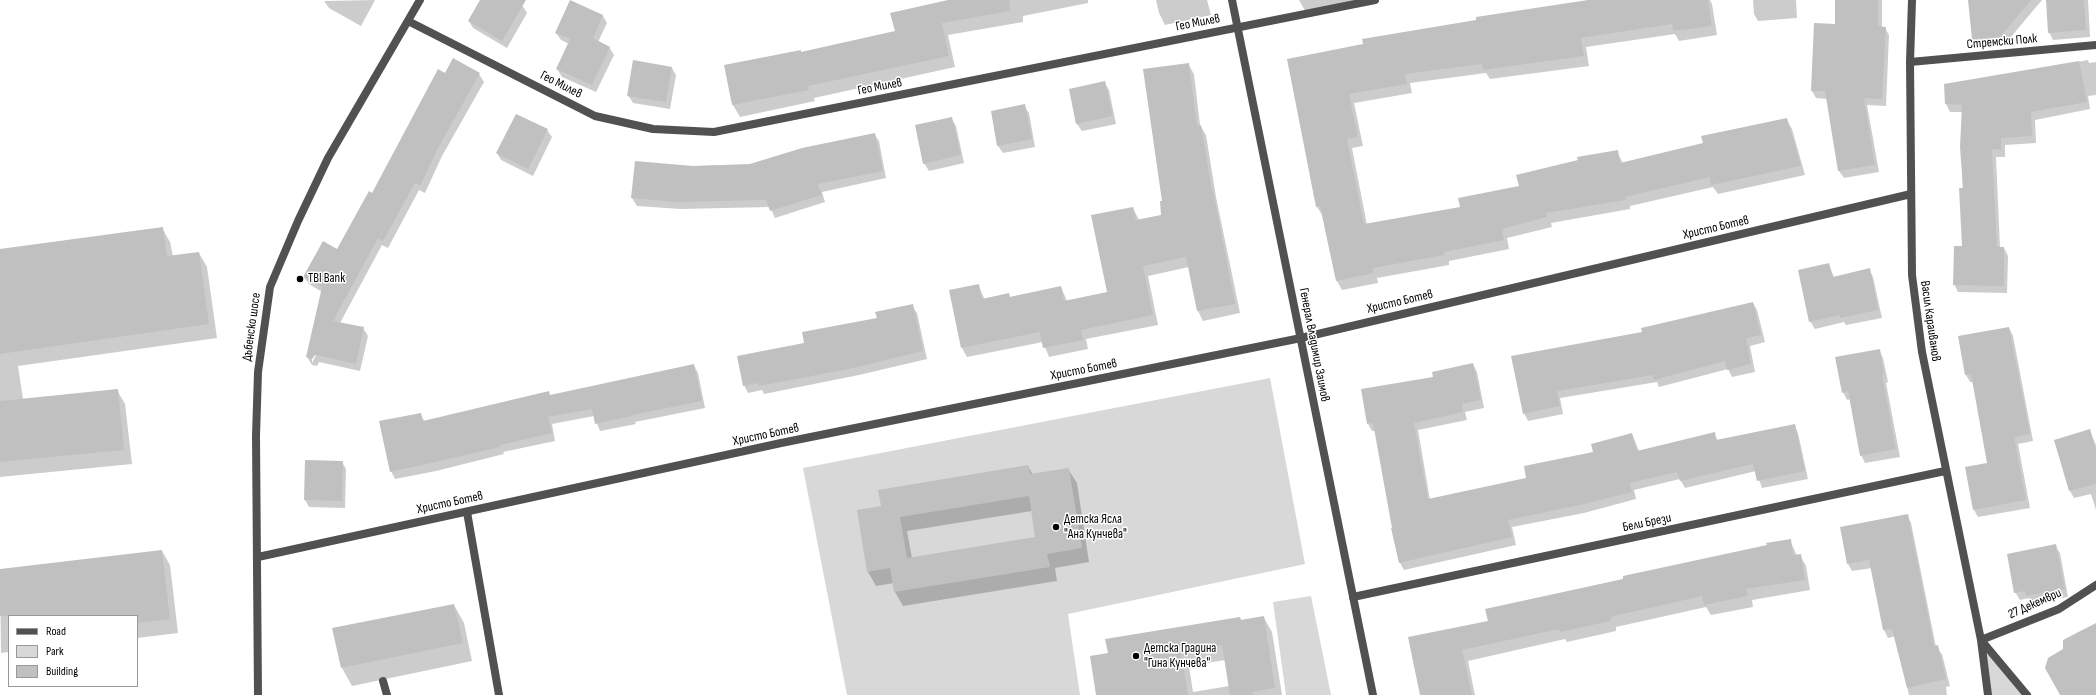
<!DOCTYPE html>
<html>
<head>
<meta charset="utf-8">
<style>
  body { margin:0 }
  #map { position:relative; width:2096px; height:695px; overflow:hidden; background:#fff; font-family:"Sofia Sans Condensed",sans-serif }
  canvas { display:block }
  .legend { position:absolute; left:8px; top:615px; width:130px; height:72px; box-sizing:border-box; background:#fff; border:1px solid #999; margin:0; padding:5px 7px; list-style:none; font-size:12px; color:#000 }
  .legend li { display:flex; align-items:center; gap:8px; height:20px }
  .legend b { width:20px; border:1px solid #999 }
</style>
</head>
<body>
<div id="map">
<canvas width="2096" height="695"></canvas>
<ul class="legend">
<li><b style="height:5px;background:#515151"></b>Road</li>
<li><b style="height:11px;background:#d8d8d8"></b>Park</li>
<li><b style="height:11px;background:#c0c0c0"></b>Building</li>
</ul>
</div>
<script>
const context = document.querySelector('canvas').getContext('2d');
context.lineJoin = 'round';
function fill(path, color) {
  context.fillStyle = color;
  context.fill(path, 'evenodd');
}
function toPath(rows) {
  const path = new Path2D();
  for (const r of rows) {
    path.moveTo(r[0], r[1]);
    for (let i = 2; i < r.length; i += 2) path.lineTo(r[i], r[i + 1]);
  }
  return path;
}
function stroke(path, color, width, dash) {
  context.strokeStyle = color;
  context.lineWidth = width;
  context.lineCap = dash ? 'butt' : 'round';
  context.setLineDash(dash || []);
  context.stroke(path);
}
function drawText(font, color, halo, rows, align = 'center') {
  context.font = font + ' "Sofia Sans Condensed",sans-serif';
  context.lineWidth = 3;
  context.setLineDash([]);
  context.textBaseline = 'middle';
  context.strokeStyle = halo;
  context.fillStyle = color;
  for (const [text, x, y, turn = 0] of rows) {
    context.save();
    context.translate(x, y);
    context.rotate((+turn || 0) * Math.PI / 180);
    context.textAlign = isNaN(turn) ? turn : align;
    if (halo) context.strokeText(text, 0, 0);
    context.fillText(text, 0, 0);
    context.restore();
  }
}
fill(toPath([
  [1270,378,1305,564,1068,614,1080,695,847,695,803,468],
  [1311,596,1331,695,1286,695,1273,602],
  [1981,640,2027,695,1988,695]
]), '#d8d8d8');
fill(toPath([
  [375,0,361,26,329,8,324,1],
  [481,0,513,0,522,5,527,13,507,48,473,28,469,21],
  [953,0,1088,0,1088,3,1023,16,1023,22,948,35,955,67,814,98,815,101,740,117,733,105,725,66,800,51,802,53,896,32],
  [1156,0,1207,0,1211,15,1165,25,1159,13],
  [1299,0,1361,0,1308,16],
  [1592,0,1710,0,1712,4,1717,35,1679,41,1675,34,1586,47,1589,66,1490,79,1486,73,1410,83,1412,93,1354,103,1363,146,1352,148,1367,225,1461,208,1617,152,1623,163,1704,144,1786,119,1792,129,1805,175,1718,194,1713,187,1630,206,1630,209,1551,223,1552,227,1507,238,1509,249,1449,261,1449,265,1377,278,1378,283,1342,290,1337,281,1323,216,1317,207,1288,60],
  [1753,0,1796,0,1797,18,1758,21,1754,14],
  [1836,0,1882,0,1882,27,1885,28,1889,35,1886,106,1867,105,1879,172,1844,178,1839,171,1827,99,1816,98,1812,91,1836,25],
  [1969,0,2042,0,2005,44,1977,46,1973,39],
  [2047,0,2088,0,2090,37,2053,40,2049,32],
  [571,1,603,16,607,23,598,42,609,47,614,55,596,92,562,77,557,69,569,44,561,40,556,33],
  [2088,60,2089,63,2096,62,2096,95,2088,96,2090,109,2035,120,2036,143,2005,145,2005,157,1996,157,2000,248,2004,248,2008,256,2007,293,1958,292,1954,284,1963,247,1962,112,1950,112,1946,104,1945,85],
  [1188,64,1194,74,1200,125,1206,135,1216,197,1240,313,1203,321,1198,311,1189,267,1148,276,1158,325,1086,339,1088,349,1049,357,1043,342,967,357,962,348,978,285,985,300,1010,297,1061,287,1067,301,1108,293,1133,208,1139,220,1162,216,1163,201],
  [672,68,676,75,670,109,633,103,628,95],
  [445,74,479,74,484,82,442,156,425,193,419,190,388,248,382,245,340,323,363,328,368,336,360,371,319,362,317,366,312,365,307,357,322,292,309,284,304,277,338,250],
  [318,351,312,363,312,358],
  [1104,82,1109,90,1116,124,1082,131,1077,124,1070,90],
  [1024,106,1029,113,1035,147,1003,153,998,146],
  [951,118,956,126,964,163,929,171,924,163],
  [547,130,552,137,533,176,501,160,497,153],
  [874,134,879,141,886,178,822,192,825,202,775,218,770,207,681,209,637,206,632,198,693,166,750,165],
  [162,228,170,242,173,256,199,253,207,267,217,338,18,366,23,399,117,390,125,404,132,464,0,477,0,250],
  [1828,264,1834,277,1869,269,1873,277,1882,318,1846,325,1844,322,1815,329,1810,321],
  [1753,303,1757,310,1765,342,1750,346,1755,372,1732,377,1728,369,1659,387,1657,382,1560,398,1563,414,1528,421,1524,413,1643,333],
  [912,306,917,313,927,359,859,375,764,394,762,390,748,393,744,385,878,319],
  [2009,328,2013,336,2033,441,2018,444,2030,508,1978,517,1974,510,1988,464,1974,382,1970,382,1966,375,1959,337],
  [1879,350,1883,358,1888,382,1886,383,1900,457,1865,463,1861,455,1851,399,1847,400,1843,392],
  [1473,364,1477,372,1484,408,1465,412,1467,420,1418,430,1430,500,1527,478,1594,453,1632,434,1639,451,1714,433,1718,441,1794,425,1798,433,1808,479,1762,488,1756,471,1685,488,1680,479,1634,490,1636,499,1584,513,1512,527,1516,545,1404,570,1400,563,1375,431,1372,431,1368,424,1434,378],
  [694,366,698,373,705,408,635,422,636,424,600,431,594,416,552,424,555,441,503,452,504,454,436,471,395,479,391,471,420,414,425,422],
  [2090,431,2096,445,2096,510,2091,494,2074,498,2070,491,2055,440],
  [342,462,346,469,345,508,309,507,305,500],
  [1028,466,1033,475,1068,469,1077,483,1089,562,1055,568,1057,581,903,606,895,592,894,583,876,586,868,572,858,511,882,507],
  [1032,511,1037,538,912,558,907,531],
  [1907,515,1911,523,1936,647,1942,654,1950,686,1946,687,1947,695,1909,695,1895,636,1888,638,1884,630,1872,568,1852,571,1848,564],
  [1790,540,1797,556,1800,555,1806,566,1810,590,1752,600,1753,607,1711,615,1706,607,1616,627,1616,631,1567,642,1565,639,1468,661,1475,695,1421,695,1409,638,1489,622,1624,579],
  [2055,546,2060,553,2068,597,2032,603,2029,598,2020,600,2015,592],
  [162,551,170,565,178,633,137,638,137,616,9,616,9,652,1,653,0,570],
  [454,605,464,623,472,661,352,686,342,668],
  [1240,618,1242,621,1264,618,1272,632,1282,695,1097,695,1109,654],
  [1225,660,1229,686,1193,692,1189,666]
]), '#0003');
fill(toPath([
  [480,0,526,0,502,41,468,21],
  [570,0,603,15,593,38,610,47,592,85,556,69,570,39,555,33],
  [948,0,1009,0,1010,11,942,23,949,56,808,86,809,90,732,105,724,65,801,50,801,52,895,31,890,13],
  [1588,0,1708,0,1712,26,1673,31,1672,24,1581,38,1584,56,1483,70,1482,64,1405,74,1407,84,1349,94,1358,137,1347,139,1364,224,1460,207,1458,198,1519,186,1516,175,1578,160,1577,157,1618,150,1620,163,1703,143,1701,136,1787,118,1801,166,1711,185,1710,177,1625,197,1626,200,1546,213,1547,217,1502,229,1504,240,1444,252,1444,255,1373,268,1374,273,1336,281,1320,206,1316,207,1287,59,1363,44,1362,39,1476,20,1476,17],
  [1835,0,1878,0,1878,26,1886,27,1882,99,1864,98,1875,165,1838,171,1825,91,1811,91,1814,23,1835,24],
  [1968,0,2031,0,2000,37,1972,39],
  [2046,0,2084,0,2086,30,2048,33],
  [453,58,480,73,438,148,420,186,415,183,383,241,378,238,333,321,364,327,356,364,315,355,312,359,306,357,322,287,303,277,323,241,337,249,369,191,372,193,438,69,445,73],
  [633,60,672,67,666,102,627,96],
  [2079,61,2087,102,2031,112,2032,136,2001,138,2001,150,1992,149,1997,247,2004,247,2004,286,1953,285,1954,246,1962,246,1959,188,1963,188,1960,147,1962,105,1945,104,1944,84],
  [1189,63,1197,126,1201,125,1212,190,1213,190,1235,304,1197,311,1186,257,1143,266,1153,315,1081,330,1083,340,1043,348,1040,332,961,348,949,290,979,284,982,299,1009,293,1010,297,1061,286,1064,301,1107,292,1091,215,1133,207,1136,220,1161,215,1160,201,1162,201,1143,69],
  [1105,81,1113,116,1076,124,1069,89],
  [1025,104,1032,139,997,146,991,111],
  [516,114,548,129,528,169,496,153],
  [952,117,961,155,923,164,915,125],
  [875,133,883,171,818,184,822,195,770,211,766,200,677,202,631,198,635,161,693,166,750,164,802,148],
  [163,227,167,256,199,252,209,324,0,354,0,249],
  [1829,263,1833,277,1870,268,1878,310,1840,318,1840,315,1809,322,1798,270],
  [1753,302,1761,335,1746,338,1751,364,1727,370,1725,361,1654,380,1653,375,1557,391,1560,406,1523,414,1511,356,1642,332,1641,328],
  [913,304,923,351,854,368,759,386,758,383,743,386,737,356,804,343,802,332,877,318,875,312],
  [2009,327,2030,434,2014,437,2026,500,1973,510,1965,467,1987,463,1971,374,1965,375,1958,336],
  [1880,349,1884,375,1882,375,1896,449,1860,456,1848,391,1842,393,1835,357],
  [1473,363,1481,400,1462,404,1463,412,1414,423,1428,499,1526,478,1524,466,1593,452,1591,444,1632,433,1637,451,1715,432,1716,440,1795,424,1805,471,1757,481,1753,464,1680,481,1677,472,1630,483,1632,492,1580,505,1508,520,1512,537,1399,563,1391,528,1392,528,1373,423,1367,424,1361,389,1433,377,1432,372],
  [694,364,702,401,632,415,632,416,595,424,592,409,548,417,552,433,500,445,500,447,431,463,390,472,379,421,421,413,423,421,549,391,550,395],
  [118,389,124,450,0,462,0,401],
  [2090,429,2096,450,2096,484,2069,491,2054,440],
  [305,460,343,461,342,501,304,500],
  [1028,465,1030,474,1069,468,1082,548,1047,554,1050,567,894,592,890,568,867,572,857,510,881,506,878,490],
  [1029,496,1035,537,907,558,900,517],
  [1908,514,1934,646,1938,645,1946,679,1907,688,1892,629,1883,630,1869,560,1847,564,1840,527],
  [1791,539,1793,555,1801,554,1805,580,1746,589,1748,596,1704,605,1702,596,1610,617,1611,621,1560,632,1559,629,1462,650,1472,695,1420,695,1408,637,1488,621,1485,609,1623,579,1623,576,1767,545,1766,543],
  [2056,544,2065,589,2026,596,2025,591,2014,593,2007,554],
  [162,550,170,619,137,623,137,616,0,616,0,569],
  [454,604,463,643,341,668,332,628],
  [1264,616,1275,688,1252,692,1253,695,1230,695,1222,645,1181,652,1188,695,1096,695,1090,656,1108,653,1105,639,1240,617,1241,620],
  [2096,623,2096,695,2060,695,2045,668,2048,658,2063,649,2063,640]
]), '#c0c0c0');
stroke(toPath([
  [467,512,499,695],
  [383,681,387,695]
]), '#515151', 8);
stroke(toPath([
  [1912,0,1910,62,1912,275,1922,352,1981,640,2027,695],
  [408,21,595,116,653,129,714,132,1375,0],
  [1910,62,2096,45],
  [258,557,781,443,1301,338,1911,194],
  [1353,597,1945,471],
  [258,695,256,436,258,372,270,287,298,221,328,158,420,0],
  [1988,695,1981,640,2059,609,2096,585]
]), '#515151', 8);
stroke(toPath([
  [1232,0,1373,695]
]), '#515151', 8);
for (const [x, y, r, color] of [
  [300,279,4,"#000"],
  [1056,527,4,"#000"],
  [1136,656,4,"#000"]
]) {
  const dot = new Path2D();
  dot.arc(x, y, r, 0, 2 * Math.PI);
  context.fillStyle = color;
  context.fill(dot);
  stroke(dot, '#fff', 1.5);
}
drawText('13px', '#000', '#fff', [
  ["Гео Милев",1198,23,-11],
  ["Стремски Полк",2002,42,-5],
  ["Гео Милев",561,85,27],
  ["Гео Милев",880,87,-11],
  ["Христо Ботев",1716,228,-13],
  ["Христо Ботев",1400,302,-13],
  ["Васил Караиванов",1930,321,82],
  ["Дъбенско шосе",252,327,-82],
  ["Генерал Владимир Заимов",1314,345,79],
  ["Христо Ботев",1084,370,-11],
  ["Христо Ботев",766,435,-12],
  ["Христо Ботев",450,503,-12],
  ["Бели Брези",1647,523,-12],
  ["27 Декември",2035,604,-24]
]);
drawText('13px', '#000', '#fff', [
  ["TBI Bank",308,279],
  ["Детска Ясла",1064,520],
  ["\"Ана Кунчева\"",1064,535],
  ["Детска Градина",1144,649],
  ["\"Гина Кунчева\"",1144,664]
], 'left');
</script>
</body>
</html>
